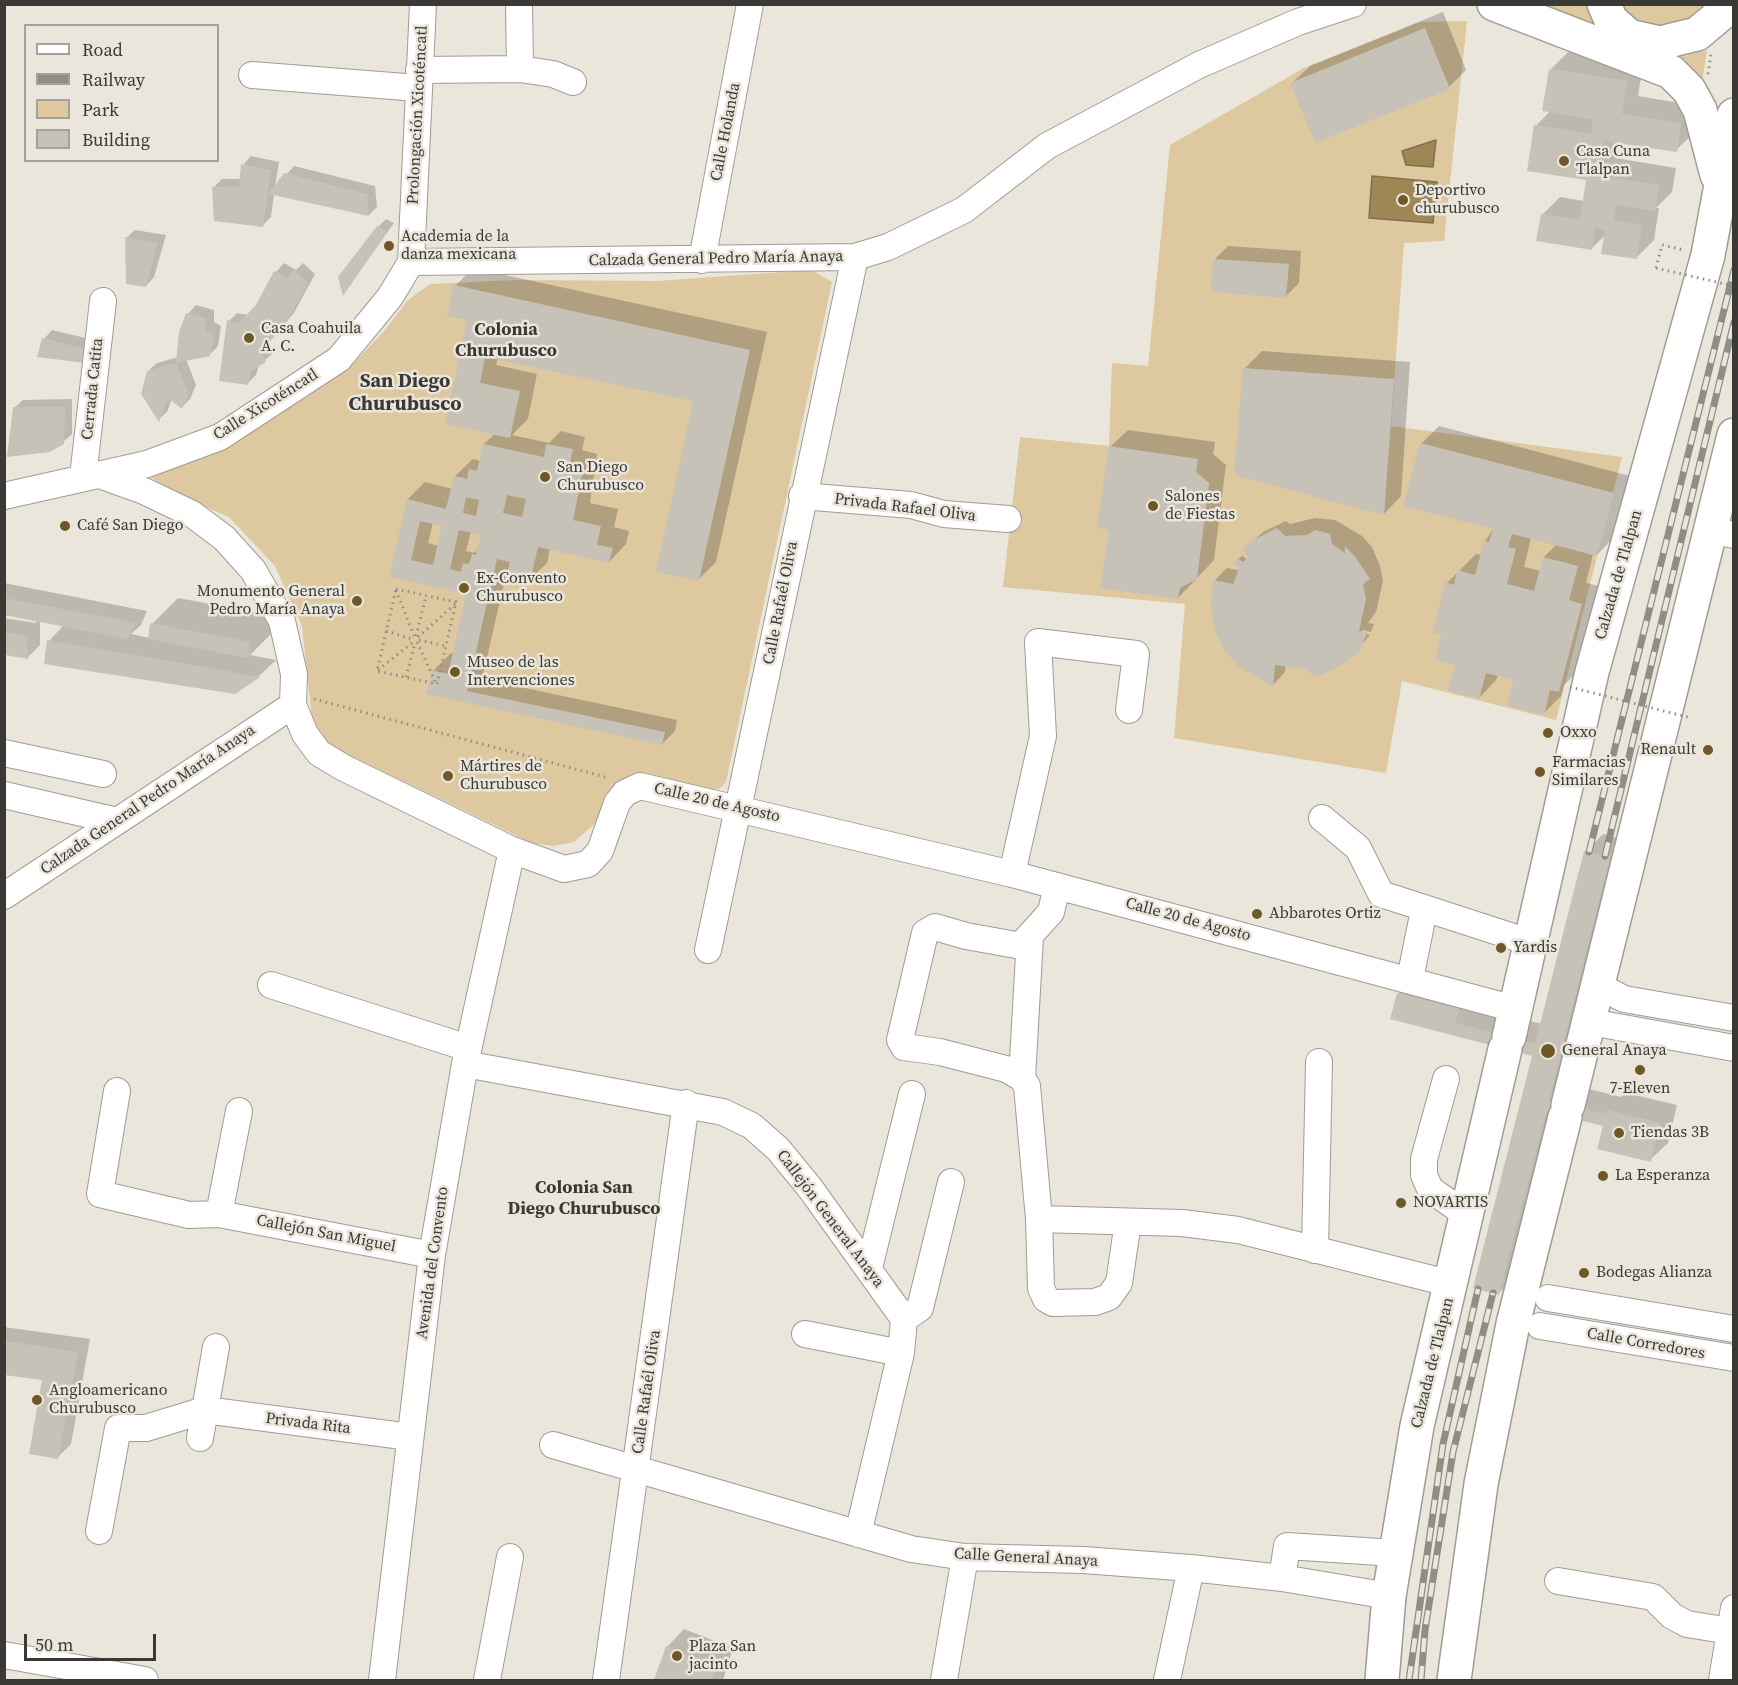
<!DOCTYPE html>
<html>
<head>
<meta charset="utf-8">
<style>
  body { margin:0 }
  #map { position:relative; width:1738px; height:1685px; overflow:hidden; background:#ebe6dc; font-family:"Source Serif 4",serif }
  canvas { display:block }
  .frame { position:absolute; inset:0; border:6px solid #3b3935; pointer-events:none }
  .legend { position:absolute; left:24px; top:24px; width:195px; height:138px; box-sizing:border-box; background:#ebe6dc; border:2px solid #a5a199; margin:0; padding:8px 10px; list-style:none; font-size:18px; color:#3b3935 }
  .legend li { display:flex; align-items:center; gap:12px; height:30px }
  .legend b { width:30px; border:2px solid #a5a199 }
  .scale { position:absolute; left:24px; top:1634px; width:132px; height:27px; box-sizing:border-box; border:3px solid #3b3935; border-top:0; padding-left:8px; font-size:18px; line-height:21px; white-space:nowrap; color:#3b3935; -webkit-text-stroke:4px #ebe6dc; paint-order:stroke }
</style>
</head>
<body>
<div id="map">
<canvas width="1738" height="1685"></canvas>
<div class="frame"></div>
<ul class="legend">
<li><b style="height:8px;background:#fff"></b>Road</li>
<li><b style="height:8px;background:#908d86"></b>Railway</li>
<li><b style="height:16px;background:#ddc89f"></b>Park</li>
<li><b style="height:16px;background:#c7c2b8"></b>Building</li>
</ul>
<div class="scale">50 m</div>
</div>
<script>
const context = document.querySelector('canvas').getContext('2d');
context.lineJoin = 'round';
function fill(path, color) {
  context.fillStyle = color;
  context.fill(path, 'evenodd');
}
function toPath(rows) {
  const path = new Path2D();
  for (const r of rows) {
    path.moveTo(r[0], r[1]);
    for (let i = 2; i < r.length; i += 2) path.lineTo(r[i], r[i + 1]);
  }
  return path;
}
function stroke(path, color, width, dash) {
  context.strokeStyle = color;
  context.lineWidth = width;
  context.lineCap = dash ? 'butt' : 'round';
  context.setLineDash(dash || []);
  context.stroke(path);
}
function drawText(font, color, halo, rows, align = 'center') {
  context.font = font + ' "Source Serif 4",serif';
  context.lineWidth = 5;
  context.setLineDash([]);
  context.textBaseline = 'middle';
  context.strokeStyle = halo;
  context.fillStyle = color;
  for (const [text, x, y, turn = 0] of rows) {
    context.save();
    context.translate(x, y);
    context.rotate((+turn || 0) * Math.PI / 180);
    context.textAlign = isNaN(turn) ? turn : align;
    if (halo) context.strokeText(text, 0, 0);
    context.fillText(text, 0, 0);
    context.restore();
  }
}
fill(toPath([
  [1512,5,1591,5,1615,43],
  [1614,5,1708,5,1698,27,1637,29],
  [1467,21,1444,241,1404,243,1391,426,1622,457,1556,720,1402,681,1386,773,1174,738,1185,604,1003,587,1020,437,1109,446,1112,363,1148,366,1170,145,1304,68,1420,22],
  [1707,50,1701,90,1656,57,1685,56],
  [811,270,832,282,726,782,719,789,708,790,648,777,574,842,554,846,532,843,324,743,312,718,302,626,275,566,229,517,178,495,145,473,224,449,308,396,350,367,386,329,408,300,430,284,514,280,657,281]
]), '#ddc89f');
const water = toPath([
  [1436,140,1433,167,1406,165,1402,151,1436,140],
  [1372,176,1437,182,1433,223,1369,218,1372,176]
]);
fill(water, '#9f8755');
stroke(water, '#81704b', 1.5);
fill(toPath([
  [1443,12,1466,70,1449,87,1292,83,1310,66],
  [1568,52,1643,64,1638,96,1698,106,1694,133,1676,150,1617,141,1615,158,1676,168,1672,192,1656,208,1659,208,1654,240,1636,258,1605,235,1592,248,1542,215,1560,197,1584,201,1588,179,1536,126,1551,110,1550,70],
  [251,156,279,162,275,187,294,166,375,186,377,207,369,215,274,194,271,217,263,225,214,187,222,179,241,179,243,165],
  [386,219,394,223,344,293,378,227],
  [135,230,166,235,154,277,146,286,126,238],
  [1228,246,1301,251,1299,283,1286,296,1215,259],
  [284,263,296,270,303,263,315,274,294,313,268,343,274,352,259,365,256,375,248,383,229,321,237,313,249,315,257,306,276,272],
  [473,268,767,332,716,562,699,579,695,400,498,358,496,365,537,374,528,419,512,435,549,443,561,431,585,437,582,450,597,454,590,503,618,509,614,527,629,531,626,544,609,562,550,548,547,563,529,580,506,575,482,679,677,720,675,731,662,744,428,693,433,671,451,653,454,654,468,593,391,576,408,499,425,482,452,489,455,476,473,459,481,461,484,444,496,433,447,423,469,319,455,286],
  [433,522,444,525,439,546,428,543],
  [471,531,483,534,479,549,474,553,466,551],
  [196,305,214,310,214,322,221,326,218,346,209,355,186,359,196,385,190,399,182,407,172,399,167,412,159,419,148,371,157,363,178,357,188,314],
  [52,330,94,340,93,353,44,339],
  [1262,351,1410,362,1401,496,1384,514,1244,369],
  [72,399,72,434,63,442,14,408,23,400],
  [1439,426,1630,476,1614,537,1597,555,1593,554,1586,583,1599,586,1576,673,1564,685,1561,696,1544,713,1515,679,1498,675,1496,680,1479,698,1457,664,1443,633,1447,583,1476,554,1482,555,1485,541,1494,528,1421,444],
  [1531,538,1557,544,1544,557,1541,571,1524,567],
  [1128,430,1215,442,1213,454,1226,465,1214,560,1178,598,1111,528,1110,447],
  [1315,518,1335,520,1362,536,1372,547,1380,566,1383,581,1376,612,1368,623,1374,624,1371,632,1363,630,1361,632,1370,635,1359,648,1304,667,1286,665,1285,672,1273,685,1214,581,1227,568,1242,571,1249,557,1253,541,1263,532,1286,521,1290,524],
  [1242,556,1247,559,1239,566,1238,559],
  [4,583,147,611,141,625,131,634,150,638,152,624,178,598,276,616,275,630,250,655,276,660,259,676,235,693,49,641,64,625,40,621,40,645,27,658,4,653,4,618,36,623,37,620,4,614],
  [1603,834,1627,840,1565,1083,1621,1097,1626,1093,1677,1105,1668,1143,1650,1160,1605,1125,1557,1113,1516,1276,1499,1293,1534,1055,1392,1018,1398,994,1416,976,1471,1006,1542,1024,1586,852],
  [4,1327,90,1339,71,1444,58,1457,44,1379,4,1373],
  [684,1629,733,1648,723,1680,655,1680,667,1647]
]), '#0003');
fill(toPath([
  [1425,28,1450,89,1315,143,1290,83],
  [1549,69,1627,81,1622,114,1681,123,1677,152,1603,141,1598,176,1659,185,1655,211,1616,204,1614,221,1642,225,1637,259,1601,254,1605,230,1595,228,1592,250,1536,241,1541,214,1580,220,1586,180,1527,171,1534,125,1591,134,1593,119,1542,111],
  [241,164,271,170,263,227,214,221,212,187,239,187],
  [284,173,367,194,369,216,268,194],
  [377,226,387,232,343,296,338,277],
  [125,237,158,243,146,287,126,284],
  [1213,259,1289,264,1286,298,1211,292],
  [294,270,308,283,286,323,261,352,266,362,251,371,248,385,219,381,227,320,239,323,256,305,274,271,288,278],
  [454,285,750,350,699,581,656,572,693,401,485,357,480,383,520,391,510,438,445,424,467,320,447,316],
  [186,313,206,318,206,330,214,335,210,356,176,363,179,332],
  [42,338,86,349,85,363,37,357],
  [176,363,189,394,182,409,168,398,159,422,141,394,147,371],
  [1243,368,1394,379,1384,515,1234,475],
  [13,407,65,407,64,444,50,452,7,457],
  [1420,443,1614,493,1597,556,1512,534,1508,547,1516,549,1507,584,1534,591,1543,557,1578,566,1569,600,1582,604,1559,692,1550,690,1544,715,1507,706,1513,680,1486,673,1479,699,1448,691,1455,665,1435,660,1441,634,1433,632,1445,582,1454,585,1457,570,1475,575,1484,541,1489,542,1493,529,1403,506],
  [483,444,544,457,546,444,573,449,570,463,584,466,573,520,601,526,597,545,613,548,609,563,538,547,530,582,506,577,510,562,497,559,467,691,665,732,662,745,426,694,432,670,448,674,466,594,389,577,407,499,446,509,454,476,467,479,469,469,477,471],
  [507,495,526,499,522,517,503,513],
  [466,497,479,500,476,516,463,513],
  [420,521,442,526,433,565,411,560],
  [459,530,481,535,476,555,472,554,469,564,463,563,461,572,450,569],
  [1109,446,1198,459,1196,472,1209,483,1197,579,1180,588,1178,599,1100,588,1109,530,1097,528],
  [1277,528,1285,536,1307,535,1315,530,1330,534,1332,544,1345,553,1345,546,1356,558,1370,579,1363,584,1366,599,1359,631,1367,633,1360,650,1348,661,1317,677,1304,669,1275,665,1273,687,1237,665,1223,648,1215,631,1211,610,1213,580,1233,584,1239,568,1233,564,1237,558,1243,562,1248,557,1243,549,1253,540],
  [4,598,136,623,128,639,4,615],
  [150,623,250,642,249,658,148,639],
  [5,632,27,636,28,659,5,655],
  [47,640,260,677,235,694,44,664],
  [1584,851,1610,857,1549,1100,1605,1114,1607,1110,1660,1123,1651,1162,1597,1149,1603,1126,1546,1112,1499,1295,1473,1288,1532,1056,1390,1019,1397,993,1459,1009,1455,1023,1535,1044],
  [4,1341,78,1352,58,1459,29,1454,42,1380,4,1375],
  [666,1646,716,1666,712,1680,654,1680]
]), '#c7c2b8');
const minor = toPath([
  [519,4,520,69],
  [419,70,520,69,553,74,573,82],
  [252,75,418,88],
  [702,260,750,4],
  [411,262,855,257,888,247,964,210,1047,146,1199,65,1298,22,1353,4],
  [97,474,144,491,192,514,224,538,253,570,282,621,294,674,293,705,305,734,319,753,344,768,512,850,564,869,588,864,600,851,617,803,625,793,640,786,1012,874,1515,1009],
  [83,477,103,301],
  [4,496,147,464,220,437,339,359,390,297,411,262,423,4],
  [802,496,911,505,944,514,1008,519],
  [1710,530,1734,535],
  [4,753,103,774],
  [4,795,117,821],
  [1322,818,1358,848,1381,894,1532,943],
  [1012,874,1043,736,1038,642,1136,654,1129,710],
  [1057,886,1051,912,1023,943,1016,945,966,936,935,927,925,933,900,1040,904,1047,940,1052,1006,1069,1022,1078,1027,1086,1039,1219,1041,1288,1046,1299,1053,1303,1095,1302,1109,1297,1119,1283,1128,1222],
  [4,896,293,705],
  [708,950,855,257],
  [1410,979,1424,910],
  [271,985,468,1048],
  [1599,986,1624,999,1734,1018],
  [1590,1022,1734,1048],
  [465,1064,723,1112,752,1126,778,1149,810,1188,904,1319,901,1353,858,1534],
  [1022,1078,1030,937],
  [1446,1079,1424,1159,1424,1175,1430,1189,1468,1216],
  [117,1091,100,1194,189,1215,219,1214,432,1255],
  [219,1214,239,1111],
  [1039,1219,1182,1223,1238,1230,1452,1284],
  [1315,1250,1319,1062],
  [869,1268,912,1094],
  [1548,1298,1734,1329],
  [904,1319,920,1308,951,1182],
  [1540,1326,1734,1358],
  [805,1334,901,1353],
  [200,1438,216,1347],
  [553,1445,911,1549,965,1557,1083,1560,1191,1568,1282,1578,1389,1596],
  [99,1531,118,1428,146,1428,205,1410,410,1437],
  [1282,1578,1287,1546,1395,1553],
  [1558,1581,1653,1597,1672,1616,1687,1624,1730,1631],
  [4,1655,145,1680],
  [382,1680,432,1255,465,1064,512,850],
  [487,1680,510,1557],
  [606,1680,686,1103],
  [944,1680,965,1557],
  [1167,1680,1191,1568],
  [1722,1680,1734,1608]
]);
const highway = toPath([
  [1494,4,1671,72,1689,90,1700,110,1717,175],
  [1604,4,1611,20,1629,36,1660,43,1697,34,1733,4],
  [1509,1037,1592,672,1708,255,1734,115],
  [1568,1105,1734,435],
  [1382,1680,1389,1596,1417,1426,1505,1049],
  [1454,1680,1481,1484,1513,1324,1565,1117]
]);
stroke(minor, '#a19c93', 28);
stroke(highway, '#a19c93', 36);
stroke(toPath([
  [1708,74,1711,54],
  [1656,268,1662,245,1684,250],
  [396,589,456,602,437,684,377,671,396,589],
  [396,590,414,636],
  [386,631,412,639],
  [416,636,426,596],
  [418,637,455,604],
  [419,640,446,646],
  [417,642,436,683],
  [378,670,413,642],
  [406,677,415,643],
  [314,699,609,778]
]), '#918e87', 3, [1.5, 4.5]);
stroke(minor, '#fff', 26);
stroke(highway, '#fff', 33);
const rail = toPath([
  [1589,852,1734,270],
  [1605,856,1734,322],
  [1409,1680,1443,1444,1478,1289],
  [1421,1680,1425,1630,1453,1452,1493,1293]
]);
stroke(rail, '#908d86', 7);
stroke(rail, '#ebe6dc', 4.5, [14]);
stroke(toPath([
  [1656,268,1734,286],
  [1570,687,1691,718]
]), '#918e87', 3, [1.5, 4.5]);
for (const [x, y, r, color] of [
  [1564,161,6,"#6e5828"],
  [1403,200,6,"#6e5828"],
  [389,246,6,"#6e5828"],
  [249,338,6,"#6e5828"],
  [545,477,6,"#6e5828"],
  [1153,506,6,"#6e5828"],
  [65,526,6,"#6e5828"],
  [464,588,6,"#6e5828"],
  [357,601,6,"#6e5828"],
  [455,672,6,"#6e5828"],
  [1548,733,6,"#6e5828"],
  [1708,750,6,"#6e5828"],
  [1540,772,6,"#6e5828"],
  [448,776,6,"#6e5828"],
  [1257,914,6,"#6e5828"],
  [1501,948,6,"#6e5828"],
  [1548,1051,8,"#6e5828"],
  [1640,1070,6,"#6e5828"],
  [1619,1133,6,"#6e5828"],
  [1603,1176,6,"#6e5828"],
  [1401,1203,6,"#6e5828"],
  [1584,1273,6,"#6e5828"],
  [37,1400,6,"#6e5828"],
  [677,1656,6,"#6e5828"]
]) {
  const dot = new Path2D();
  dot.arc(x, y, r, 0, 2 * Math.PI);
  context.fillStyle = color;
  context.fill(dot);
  stroke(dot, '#ebe6dc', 2);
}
drawText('16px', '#3b3935', '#ebe6dc', [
  ["Prolongación Xicoténcatl",418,115,-87],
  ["Calle Holanda",726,132,-79],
  ["Calzada General Pedro María Anaya",716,259,-1],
  ["Cerrada Catita",93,389,-84],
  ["Calle Xicoténcatl",266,405,-32],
  ["Privada Rafael Oliva",905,508,7],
  ["Calzada de Tlalpan",1619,575,-74],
  ["Calle Rafaél Oliva",781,603,-79],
  ["Calzada General Pedro María Anaya",148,800,-34],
  ["Calle 20 de Agosto",717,803,13],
  ["Calle 20 de Agosto",1188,920,15],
  ["Callejón General Anaya",830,1219,53],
  ["Callejón San Miguel",326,1234,11],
  ["Avenida del Convento",433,1263,-82],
  ["Calle Corredores",1646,1344,10],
  ["Calzada de Tlalpan",1433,1363,-76],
  ["Calle Rafaél Oliva",647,1392,-82],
  ["Privada Rita",308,1424,7],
  ["Calle General Anaya",1026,1558,3]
]);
drawText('16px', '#3b3935', '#ebe6dc', [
  ["Casa Cuna",1576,152],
  ["Tlalpan",1576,170],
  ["Deportivo",1415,191],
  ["churubusco",1415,209],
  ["Academia de la",401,237],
  ["danza mexicana",401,255],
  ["Casa Coahuila",261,329],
  ["A. C.",261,347],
  ["San Diego",557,468],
  ["Churubusco",557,486],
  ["Salones",1165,497],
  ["de Fiestas",1165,515],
  ["Café San Diego",77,526],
  ["Ex-Convento",476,579],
  ["Churubusco",476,597],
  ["Monumento General",345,592,"right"],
  ["Pedro María Anaya",345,610,"right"],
  ["Museo de las",467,663],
  ["Intervenciones",467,681],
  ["Oxxo",1560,733],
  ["Renault",1696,750,"right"],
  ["Farmacias",1552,763],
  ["Similares",1552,781],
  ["Mártires de",460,767],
  ["Churubusco",460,785],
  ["Abbarotes Ortiz",1269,914],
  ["Yardis",1513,948],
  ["General Anaya",1562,1051],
  ["7-Eleven",1640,1089,"center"],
  ["Tiendas 3B",1631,1133],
  ["La Esperanza",1615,1176],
  ["NOVARTIS",1413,1203],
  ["Bodegas Alianza",1596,1273],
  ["Angloamericano",49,1391],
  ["Churubusco",49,1409],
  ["Plaza San",689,1647],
  ["jacinto",689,1665]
], 'left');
drawText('bold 18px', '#3b3935', '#ebe6dc', [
  ["Colonia",506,330],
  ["Churubusco",506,351],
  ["Colonia San",584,1188],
  ["Diego Churubusco",584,1209]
]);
drawText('bold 20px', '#3b3935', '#ebe6dc', [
  ["San Diego",405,382],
  ["Churubusco",405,405]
]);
</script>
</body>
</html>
